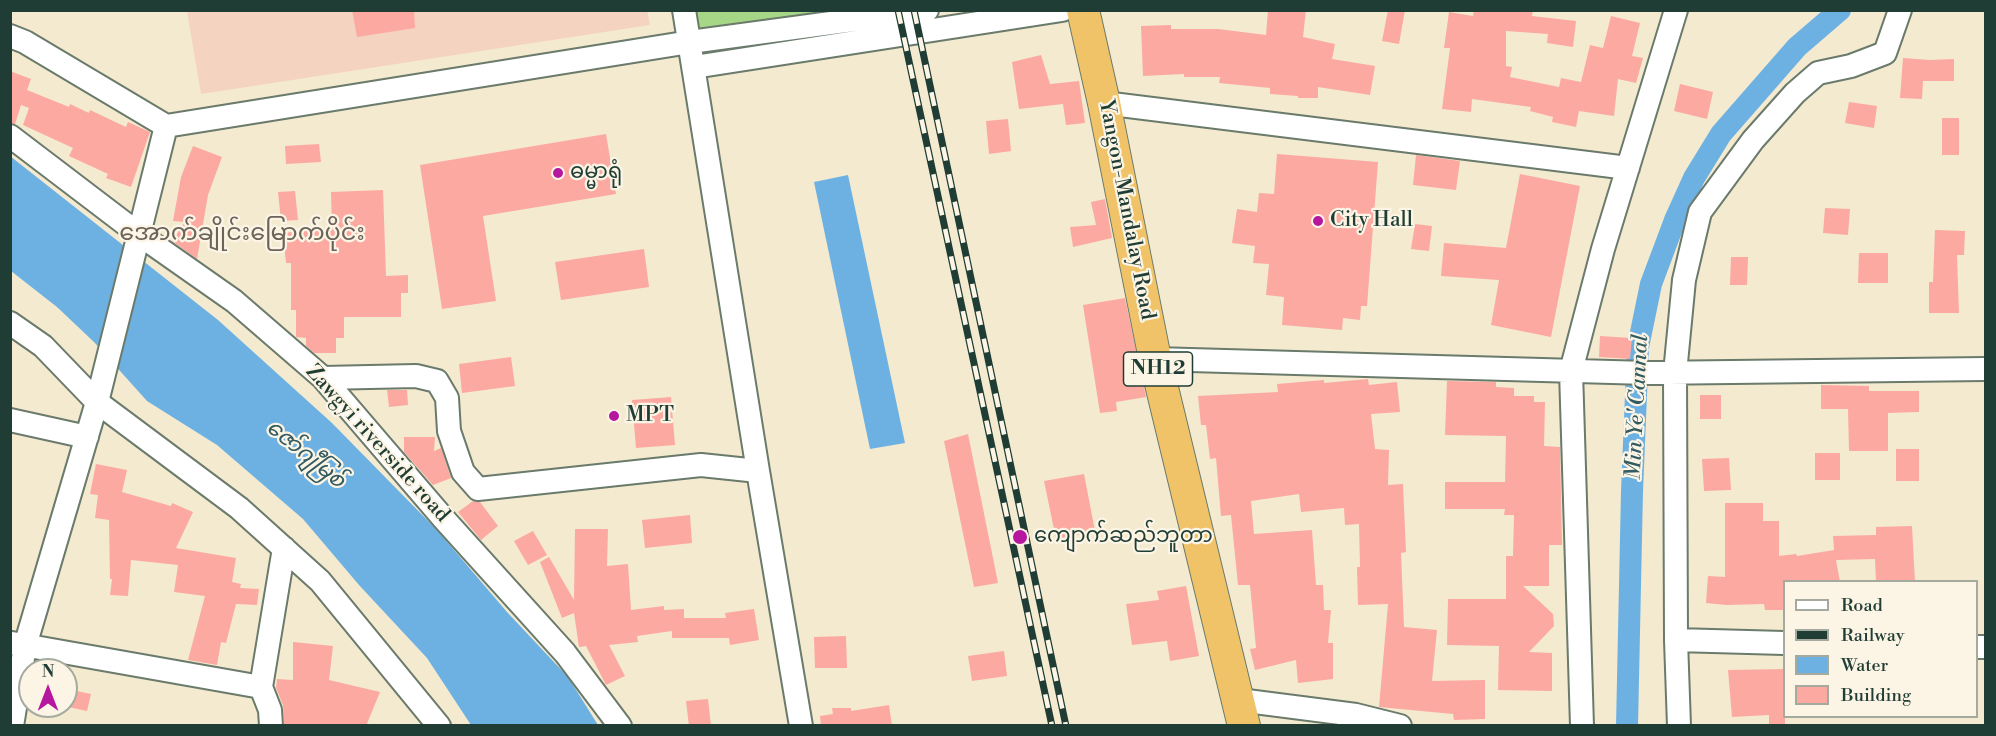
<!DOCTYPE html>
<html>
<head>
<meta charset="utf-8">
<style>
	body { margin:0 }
	#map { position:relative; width:1996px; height:736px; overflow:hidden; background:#f4ead0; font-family:"Libre Bodoni",serif }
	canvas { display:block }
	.frame { position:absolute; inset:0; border:12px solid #1f3d34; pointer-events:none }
	.legend { position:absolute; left:1783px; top:580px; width:195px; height:138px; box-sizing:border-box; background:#fcf5e5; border:2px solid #a4ab9e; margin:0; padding:8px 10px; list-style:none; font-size:18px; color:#1f3d34 }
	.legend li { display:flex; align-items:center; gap:12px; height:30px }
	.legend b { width:30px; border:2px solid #a4ab9e }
	.north { position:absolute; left:18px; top:658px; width:60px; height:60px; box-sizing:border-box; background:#fcf5e5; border:2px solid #a4ab9e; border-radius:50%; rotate:0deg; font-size:16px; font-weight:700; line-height:24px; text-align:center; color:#1f3d34 }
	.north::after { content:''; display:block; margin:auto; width:21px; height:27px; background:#b5179e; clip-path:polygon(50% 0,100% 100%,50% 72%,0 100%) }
</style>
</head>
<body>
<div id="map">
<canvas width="1996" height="736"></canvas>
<div class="frame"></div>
<ul class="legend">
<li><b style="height:8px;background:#fff"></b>Road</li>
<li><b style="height:8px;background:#1f3d34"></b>Railway</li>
<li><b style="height:16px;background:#6db1e3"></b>Water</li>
<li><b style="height:16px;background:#fca9a1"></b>Building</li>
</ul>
<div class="north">N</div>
</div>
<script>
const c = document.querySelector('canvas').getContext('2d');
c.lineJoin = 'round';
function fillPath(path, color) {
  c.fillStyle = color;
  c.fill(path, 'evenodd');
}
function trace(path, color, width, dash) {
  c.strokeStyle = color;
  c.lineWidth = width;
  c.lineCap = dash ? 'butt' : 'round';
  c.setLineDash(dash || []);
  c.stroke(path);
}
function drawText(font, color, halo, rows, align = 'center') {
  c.font = font + ' "Libre Bodoni","Noto Sans Myanmar",serif';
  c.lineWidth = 4.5;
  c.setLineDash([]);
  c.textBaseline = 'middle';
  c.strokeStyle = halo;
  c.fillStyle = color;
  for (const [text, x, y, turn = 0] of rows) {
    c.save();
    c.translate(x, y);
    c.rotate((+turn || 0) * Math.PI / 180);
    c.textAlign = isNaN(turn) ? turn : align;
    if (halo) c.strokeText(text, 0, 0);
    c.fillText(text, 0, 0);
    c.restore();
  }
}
fillPath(new Path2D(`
	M647,10l3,15 -449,69 -14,-83z`), '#f4d3c1');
fillPath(new Path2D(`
	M684,10l151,1 -145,31z`), '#a5d786');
fillPath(new Path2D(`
	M10,156l208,164 114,103 105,107 70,82 61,65 30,48h-127l-44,-67 -68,-73 -56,-66 -86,-74 -70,-44 -53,-59 -37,-35 -46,-36z
	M848,175l57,268 -35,6 -56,-267z`), '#6db1e3');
trace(new Path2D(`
	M1627,726l5,-235 6,-144 13,-63 24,-64 19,-42 27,-44 76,-87 43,-37`), '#6db1e3', 22);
fillPath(new Path2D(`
	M352,10h62l1,18 -58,9z
	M1268,10h38l-3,27 32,7 -3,15 43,7 -5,29 -52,-8v11h-20v-2l-28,-2v-6l-51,-5 1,-6h-36v-3l-41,2 -2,-50 30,-1v4h47l48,6z
	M1388,10h17l-6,34 -17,-3z
	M1474,10h59l-1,6 44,5 -3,26 -26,-4 1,-9 -42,-3v35l6,1 -2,10 49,10 2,-9 20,4 9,-37 13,3 8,-32 29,7 -8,33 11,2 -7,25 -18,-4 -4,37 -35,-5 -3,16 -24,-5 1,-5 -23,-6 1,-4 -59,-8 -1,13 -29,-3 8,-61h-6l5,-36 24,4z
	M1041,55l9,29 29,-3 6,42 -19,2 -3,-21 -44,5 -7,-47z
	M1903,58l27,2 24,-1v22h-31l-1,18 -22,-1z
	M10,71l21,8 -4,11 42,17 1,-3 19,9 1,-3 36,17 2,-5 22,10 -19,55 -25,-9 2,-4 -39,-18 4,-8 -50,-23 6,-17 -8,-3 -6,19 -5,-1z
	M1680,84l33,8 -6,27 -33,-8z
	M1849,102l28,4 -3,22 -29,-5z
	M1942,118h17v37h-17z
	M1008,119l3,32 -22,3 -3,-33z
	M606,134l10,60 -133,22 13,85 -54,8 -22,-144z
	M319,144l2,18 -35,2 -1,-18z
	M193,146l29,11 -14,38 -11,64 -25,-18 13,-19 -12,-1 8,-44z
	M1277,154l101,8 -11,144h-6l-1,14 -17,-2 -1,12 -60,-5 2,-28 -18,-2 3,-31 -16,-1 2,-17 -23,-3 5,-34 20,3 2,-19 15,1z
	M1416,155l44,6 -4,29 -43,-5z
	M1520,174l60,12 -29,151 -60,-12 8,-45 -58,-4 3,-33 62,5z
	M383,190l3,86 22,-1v18h-7v24h-57v21h-8v15h-22l-8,-7v-8l-10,-1v-27h-5v-47h-5l-3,-30 49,-5 -1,-36z
	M295,191l3,29 -17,1 -3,-29z
	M1105,199l7,39 -39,9 -3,-20 26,-2 -5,-23z
	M1825,208l25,1 -2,26 -25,-2z
	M1415,224l17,2 -3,25 -18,-2z
	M1935,230l30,1 -1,24h-7l2,58h-30v-31h4z
	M644,249l5,38 -88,13 -6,-38z
	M1859,253h29v30h-30z
	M1731,257h17l-1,28h-17z
	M1125,298l21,99 -30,5 1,9 -17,2 -17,-108z
	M1600,336l32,2 -2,21 -31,-2z
	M511,357l4,29 -53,7 -3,-29z
	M1368,379l1,6 28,-3 3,30 -29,2 4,35 14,1 -1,35 15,-1 3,68 -5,1 3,74 33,3 -5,51 53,-1v39l-31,1 -1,-6 -74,-7 9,-103 -30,1 -1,-38h3l-1,-43 -14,1 -1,-17 -43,4 -2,-18 -48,7 3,33 58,-4 4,55h7l1,25h7l-3,33h5v36l-35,4 -2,-23 -41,10 -5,-21 6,-1 -6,-63h-12l-7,-70 -10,1 -5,-58 -6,1 -4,-34h-5l-3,-29 80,-4 -1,-8 47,-4v3z
	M1447,381l49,1v5l18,1v8h20v6h11l-1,44 16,1 2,98h-13v41h-26l30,28 1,12 -25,26 23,1v38l-54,-1 1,-44 -52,-1 1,-46h58v-43h7l1,-41h-10l1,-6h-60v-27h60l1,-46 -61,-1z
	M1821,385l48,1v5h50v21l-31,1v38h-39l-1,-42h-27z
	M387,390h20l1,15 -19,2z
	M1700,395h21v24h-21z
	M671,397l4,48 -39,3 -4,-48z
	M968,434l30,149 -24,4 -30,-146z
	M404,437h31l-1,14 7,-3 10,30 -18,7 -29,-33z
	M1896,449h23v32h-23z
	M1815,453h25v27h-25z
	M1729,458l2,32 -27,1 -2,-32z
	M96,464l31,6 -5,22 49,14 1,-3 21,9 -17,36 60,10 -4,24 9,2 -1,4 19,1 -2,16 -21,-1 -10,39 -5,-1 -4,23 -29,-5 17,-64 -31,-4 4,-27 -47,-5 -3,36 -18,-1 2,-16h-2l-1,-59 -14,-2 3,-23 -8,-1z
	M1084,474l11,57 -39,8 -12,-58z
	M473,501l7,1 18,24 -17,14 -23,-28z
	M1725,503h38v18h16v35l17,-2 1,2 37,-6 -1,-14 43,-1v-8l36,-1 3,56h-39l-1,-23 -39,1 4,22h-55v28h-20l-1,-6 -38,1 -20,-2 2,-27 17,1z
	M690,515l2,28 -47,5 -3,-28z
	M575,529h33l-1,37 21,-2 3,46 33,-4v4l20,-1v9h42l-1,-5 29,-4 5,31 -29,5 -1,-7h-57v-7l-35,5 1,6 -29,3 16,31 -19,9 -20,-39 -7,1 -5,-34 -12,5 -22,-56 9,-5 25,43z
	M533,531l14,24 -19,10 -14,-24z
	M1186,586l13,70 -29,5 -3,-20 -35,4 -6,-41 33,-4 -2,-9z
	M846,636l1,32h-32l-1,-31z
	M293,642l40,4 -4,34 51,12 -14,34h-82l-1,-21 -7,-17 1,-9 16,1z
	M1004,651l3,25 -35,5 -4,-25z
	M1785,669v57h-16v-11l-37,2 -4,-47z
	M72,690l19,4 -4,17 -19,-4z
	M708,699l3,27h-22l-3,-25z
	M889,705l3,21h-71l-1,-10 13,-2 -1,-6h19v3z`), '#fca9a1');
const minor = new Path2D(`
	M684,10l74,461 43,255
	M10,36l15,6 141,84 524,-84 237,-32
	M694,67l368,-57
	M1104,103l524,65
	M10,136l130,99 94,66 89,77 120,140 122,135 55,73
	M10,323l33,23 54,56 142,106 81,73 119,145
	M1155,359l492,14 339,-4
	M323,378l93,-2 21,5 10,17 2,33 14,41 15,17 223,-24 57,6
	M10,420l77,17
	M1676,640l108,3
	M12,643l249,44 23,-139
	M1976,647h10
	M261,687l9,23 1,16
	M1239,700l117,15 44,11
	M12,726l13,-80 72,-244 69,-276
	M1582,726l-11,-355 32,-122 73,-239
	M1679,726l-3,-86 -1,-267 9,-93 16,-68 53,-72 42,-47 23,-20 33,-7 34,-13 15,-43`);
const highway = new Path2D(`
	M1083,10l21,93 51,256 89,367`);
trace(minor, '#6a7a6b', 26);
trace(highway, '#6a7a6b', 34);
trace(minor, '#fff', 22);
trace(highway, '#f0c369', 32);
const rail = new Path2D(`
	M898,10l154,716
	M914,10l152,716`);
trace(rail, '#1f3d34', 7);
trace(rail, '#fcf5e5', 4.5, [14]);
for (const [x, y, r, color] of [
	[558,173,6,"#b5179e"],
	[1318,221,6,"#b5179e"],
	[614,416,6,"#b5179e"],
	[1020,537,8,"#b5179e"]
]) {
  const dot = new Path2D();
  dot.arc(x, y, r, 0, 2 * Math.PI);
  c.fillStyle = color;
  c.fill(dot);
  trace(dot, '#fcf5e5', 2);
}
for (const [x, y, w] of [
	[1158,369,69]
]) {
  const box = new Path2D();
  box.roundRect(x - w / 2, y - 17, w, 34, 4.5);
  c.fillStyle = '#fcf5e5';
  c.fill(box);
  trace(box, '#1f3d34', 1.5);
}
drawText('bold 20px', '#1f3d34', null, [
	["NH12",1158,369]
]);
drawText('21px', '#1f3d34', '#fcf5e5', [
	["ဓမ္မာရုံ",570,173],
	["City Hall",1330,221],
	["MPT",626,416],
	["ကျောက်ဆည်ဘူတာ",1034,537]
], 'left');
drawText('21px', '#1f3d34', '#fcf5e5', [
	["Yangon-Mandalay Road",1126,210,79],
	["Zawgyi riverside road",377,444,48]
]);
drawText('italic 22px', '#325a60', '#fcf5e5', [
	["Min Ye' Cannal",1638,407,-87],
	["ဇော်ဂျီမြစ်",305,455,39]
]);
drawText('24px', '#6c635a', '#fcf5e5', [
	["အောက်ချိုင်းမြောက်ပိုင်း",242,234]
]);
</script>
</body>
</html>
